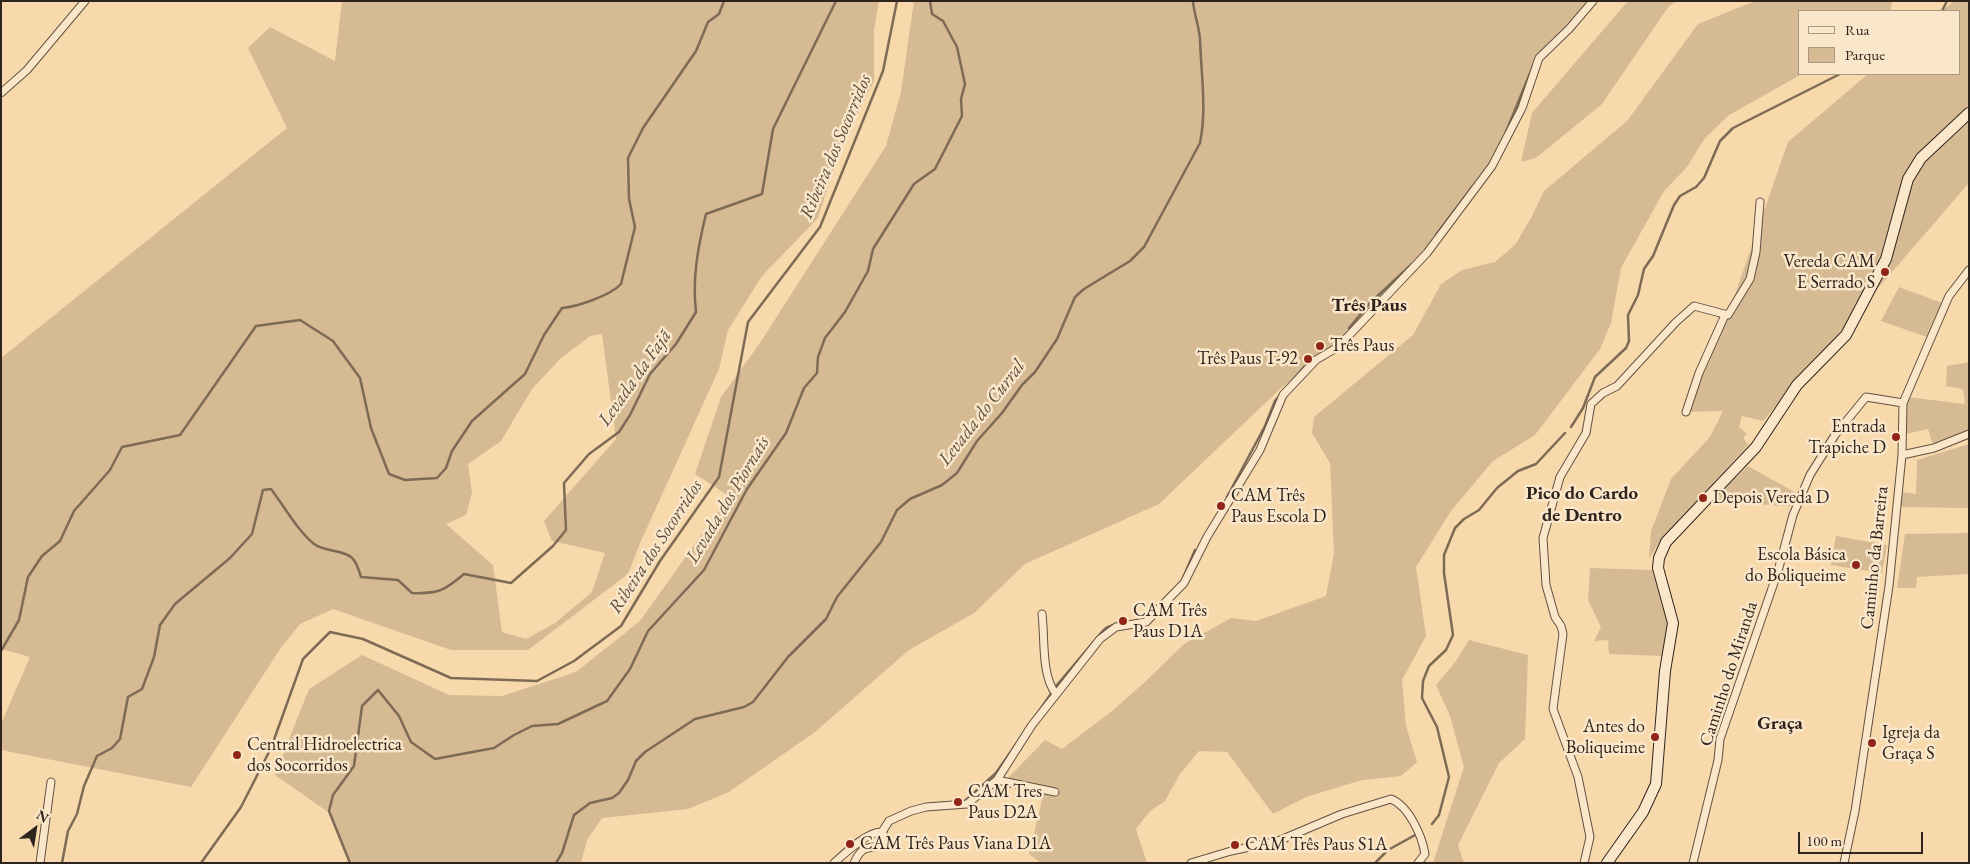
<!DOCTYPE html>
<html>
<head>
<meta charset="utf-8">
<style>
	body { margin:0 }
	#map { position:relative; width:1970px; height:864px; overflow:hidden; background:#f7d9ac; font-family:"EB Garamond",serif }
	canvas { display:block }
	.frame { position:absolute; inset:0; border:2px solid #2f241d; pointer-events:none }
	.legend { position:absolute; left:1798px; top:10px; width:162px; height:65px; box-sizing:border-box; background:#fae6c9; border:1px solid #a99884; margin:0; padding:6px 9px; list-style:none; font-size:15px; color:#2f241d }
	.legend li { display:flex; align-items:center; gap:10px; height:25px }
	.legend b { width:25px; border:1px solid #a99884 }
	.north { position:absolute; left:10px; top:804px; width:50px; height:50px; -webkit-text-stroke:4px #fae6c9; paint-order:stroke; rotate:31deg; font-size:14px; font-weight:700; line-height:20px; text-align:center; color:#2f241d }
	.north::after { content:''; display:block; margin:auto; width:18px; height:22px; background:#2f241d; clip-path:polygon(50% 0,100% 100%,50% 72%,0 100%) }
	.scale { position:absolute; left:1798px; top:832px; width:125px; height:22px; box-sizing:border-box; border:2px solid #2f241d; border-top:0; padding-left:6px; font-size:15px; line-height:18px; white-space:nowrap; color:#2f241d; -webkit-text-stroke:4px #fae6c9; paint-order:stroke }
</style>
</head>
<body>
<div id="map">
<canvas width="1970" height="864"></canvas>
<div class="frame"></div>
<ul class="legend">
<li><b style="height:6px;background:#fae6c9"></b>Rua</li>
<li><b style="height:14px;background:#d5ba94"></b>Parque</li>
</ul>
<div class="north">N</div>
<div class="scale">100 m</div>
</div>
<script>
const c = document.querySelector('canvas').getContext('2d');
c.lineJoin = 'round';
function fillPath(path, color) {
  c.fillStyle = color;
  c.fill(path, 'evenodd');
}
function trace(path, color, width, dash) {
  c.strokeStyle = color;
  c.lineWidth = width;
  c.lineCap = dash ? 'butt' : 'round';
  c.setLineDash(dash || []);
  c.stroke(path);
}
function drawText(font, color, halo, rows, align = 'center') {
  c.font = font + ' "EB Garamond",serif';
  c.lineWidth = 5;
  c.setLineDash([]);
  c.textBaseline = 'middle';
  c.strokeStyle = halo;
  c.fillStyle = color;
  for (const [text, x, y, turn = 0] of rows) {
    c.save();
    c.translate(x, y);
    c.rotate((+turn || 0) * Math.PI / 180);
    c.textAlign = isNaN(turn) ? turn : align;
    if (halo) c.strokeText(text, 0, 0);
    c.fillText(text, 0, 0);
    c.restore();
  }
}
fillPath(new Path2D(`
	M342,1h537l-5,29v51l-35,70 -21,67 -56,58 -34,54 -9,39 -78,172 -13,33 -100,76h-77l-118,-41 -33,15 -20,25 -89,138 -190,-37v-26l29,-67 -29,-8v-291l286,-230 -39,-80 22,-21 65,34zM602,334l14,105 -72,82 8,20 53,12 -13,39 -37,31 -29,16 -24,-7 -9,-67 -47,-41 20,-9 6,-22 -4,-29 33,-23 31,-52 28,-30 30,-23z
	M914,1h679l-54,57 -17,50 -30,58 -65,87 -89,94 -22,13 -36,29 -121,115 -134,60 -51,49 -65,37 -94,82 -86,60 -41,17 -86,9 -15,22 -6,23h-231l-22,-51 -53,-37 34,-86 53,-34 87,40 53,1 74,-24 64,-51 89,-125 -34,-22 26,-77 39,-54 126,-197 15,-54z
	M1628,1h49l-8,5 -67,98 -66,54 -15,4 11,-49z
	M1755,1h137l-1,10h-92v63h3l-73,41 -24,23 -18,29 -23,24 -43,77 -10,55 -11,26 -65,86 -42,26 -42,50 -35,56 10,69 -24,44 4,46 11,36 -16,14 -39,4 -56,17 -33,17 -46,-62 -28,-1 -19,23 -15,27 -15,10 -14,18 11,34h-106l-12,-9 14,-58 -39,-14 41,-42 17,9 50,-38 34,-30 38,-37 47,-26 25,3 70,-25 8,-43 -4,-90 -18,-30 2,-16 99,-82 28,-51 21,-14 33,-8 20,-17 16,-27 13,-27 83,-70 71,-97z
	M1954,1h15v182l-206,238 -21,-5 -3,11 8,7 -4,3 5,8 -90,99 -9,15 2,-28 20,-52 39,-42 13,-26 -37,1 13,-39 29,-58 60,-173 80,-68h91v-63h-17z
	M1899,287l43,16 -15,34 -46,-16z
	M1969,362v72l-35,14 -6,-19 -26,6 5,-38 58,7 -2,-15 -17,-3 1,-20z
	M1969,444v64l-72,-1 1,-15 18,2 1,-34z
	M1748,466l48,27 -6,13 -79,-4z
	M1969,533v41l-52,3 -1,11h-19l8,-54z
	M1836,536l51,9 -5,28 -51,-8z
	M1590,568l62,2 15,52 -4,34 -54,-2 -1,-14 -14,1 7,-14 -13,-27z
	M1469,640l59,15 -3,84 -26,24 -41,82 6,18h-31l31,-96 -14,-51 -14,-31 20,-24z`), '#d5ba94');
trace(new Path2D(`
	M1942,11l5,-10
	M1506,132l27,-66
	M1436,235l37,-49
	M1349,328l21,-25 42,-39
	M1571,427l12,-19 12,-31 31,-29 3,-7 -1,-26 10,-20 6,-26 9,-13 21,-51 6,-9 16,-9 8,-9 16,-37 13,-13 107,-54
	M1227,497l38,-71 10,-25 29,-34
	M1183,578l12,-28
	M1,651l18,-31 9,-43 14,-21 18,-15 14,-30 36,-41 12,-23 58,-12 76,-109 44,-6 33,21 27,37 11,50 18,46 16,6 32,-2 9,-10 6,-17 20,-30 53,-47 19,-39 18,-27c15,-1 49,-13 59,-24l14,-57 -6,-28 -1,-41 15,-30 53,-77 12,-29 11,-8 5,-13
	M966,800l30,-27 61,-88 44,-52 5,-5 12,-5
	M1432,824l7,-9 10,-38 -12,-50 -15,-29 1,-17 6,-15 17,-16 7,-15 -9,-62v-18l11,-27 9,-9 15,-9 18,-22 21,-17 18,-7 29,-31
	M62,863l6,-32 9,-17 7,-28 13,-30 15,-8 8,-9 8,-42 14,-8 12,-32 6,-32 15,-21 55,-46 22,-24 11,-44 8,-1c13,17 26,41 43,55 11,8 32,6 39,15 4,4 6,12 8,18l37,3 14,13c26,1 32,-2 52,-19l47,9 42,-37 13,-16 -2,-47 25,-29 30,-22 11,-17 20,-41 26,-30 20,-32c-4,-34 2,-65 10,-98l56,-20 11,-65 63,-128
	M201,863l40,-56 30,-59 32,-89 27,-27 33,7 88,39 86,3 37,-20 47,-35 39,-65 59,-84 29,-155 72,-95 63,-156 14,-70
	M350,863l-21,-52 4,-16 21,-29 8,-60 16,-16 21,26 12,26 24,17 59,-11 20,-13 18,-9 26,-2 49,-23 23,-32 18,-38 56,-61 43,-81 39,-56 18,-45 13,-15 1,-16 7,-19 20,-26 23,-41 5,-22 41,-65 21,-15 27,-53 -1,-17 4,-15 -8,-37 -14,-26 -11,-7 -2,-13
	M556,863l6,-10 12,-38 16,-12 22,-5 7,-5 9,-13 8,-19 9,-9 50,-33 49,-12 9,-5 35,-45 38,-38 11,-22 44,-55 16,-32 13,-11 32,-14 15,-12 20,-32 25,-28 20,-28 13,-13 22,-33 18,-42 9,-8 46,-28 14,-14 56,-104c7,-34 1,-70 0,-104 -1,-13 -6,-25 -7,-38
	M1375,863l13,-13 29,-16`), '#7e6b55', 2.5);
const street = new Path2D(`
	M1,93l26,-23 58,-69
	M1686,412l13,-39 26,-58
	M1902,455l32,-7 35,-14
	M1042,614c3,23 -1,62 14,80
	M997,780l58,12
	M882,832l7,-11 22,-10 15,-4 41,-3 30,-24 35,-55 68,-86 16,-12 30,-5 38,-39 23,-46 53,-87 23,-55 33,-35 22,-13 89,-94 65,-87 30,-58 17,-50 30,-29 24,-28
	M40,863l11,-81
	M834,863c10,-9 35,-33 48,-31
	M854,863c10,-22 17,-12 30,-19l2,-5 -4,-7
	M1191,863l40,-12 47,-10 64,-27 49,-15c18,7 31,37 34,55l-7,9
	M1584,863l6,-26 -12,-60 -25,-68 10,-75 -2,-8 -6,-9 -9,-32 -3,-47 17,-61 26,-44 5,-29 12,-11 14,-7 59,-64 18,-16 34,9 22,-36 6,-27 4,-50
	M1693,863l25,-103 2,-21 58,-168 15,-56 17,-40 25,-40 31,-38 37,6
	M1844,863l11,-52 34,-225 13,-131 1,-52 46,-107 20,-26`);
const secondary = new Path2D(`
	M1607,863l36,-51 13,-28 9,-113 8,-48 -15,-55 1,-10 7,-16 90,-95 41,-62 49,-50 40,-76 22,-80 13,-21 48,-45`);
trace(street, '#615141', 9);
trace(secondary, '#2f241d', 12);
trace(street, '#fae6c9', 7);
trace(secondary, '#fae6c9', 10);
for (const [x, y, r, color] of [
	[1885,272,5,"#8f2418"],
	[1320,346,5,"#8f2418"],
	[1308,359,5,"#8f2418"],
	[1896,437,5,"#8f2418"],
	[1703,498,5,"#8f2418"],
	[1221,506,5,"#8f2418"],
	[1856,565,5,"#8f2418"],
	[1123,621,5,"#8f2418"],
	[1655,737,5,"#8f2418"],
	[1872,743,5,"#8f2418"],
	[237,755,5,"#8f2418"],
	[958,802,5,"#8f2418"],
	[850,844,5,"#8f2418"],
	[1235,845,5,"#8f2418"]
]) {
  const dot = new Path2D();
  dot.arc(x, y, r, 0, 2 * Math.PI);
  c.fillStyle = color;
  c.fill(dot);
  trace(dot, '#fae6c9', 2);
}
drawText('18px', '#2f241d', '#fae6c9', [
	["Vereda CAM",1875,262,"right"],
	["E Serrado S",1875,283,"right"],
	["Três Paus",1330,346],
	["Três Paus T-92",1298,359,"right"],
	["Entrada",1886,427,"right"],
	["Trapiche D",1886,448,"right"],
	["CAM Três",1231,496],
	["Paus Escola D",1231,517],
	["Depois Vereda D",1713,498],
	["Escola Básica",1846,555,"right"],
	["do Boliqueime",1846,576,"right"],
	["CAM Três",1133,611],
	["Paus D1A",1133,632],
	["Antes do",1645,727,"right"],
	["Boliqueime",1645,748,"right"],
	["Igreja da",1882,733],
	["Graça S",1882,754],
	["Central Hidroelectrica",247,745],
	["dos Socorridos",247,766],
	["CAM Tres",968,792],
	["Paus D2A",968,813],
	["CAM Três Paus Viana D1A",860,844],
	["CAM Três Paus S1A",1245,845]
], 'left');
drawText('18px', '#2f241d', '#fae6c9', [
	["Caminho da Barreira",1875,558,-84],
	["Caminho do Miranda",1729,674,-72]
]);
drawText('italic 19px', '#5d4e3e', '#fae6c9', [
	["Ribeira dos Socorridos",836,147,-67],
	["Levada da Fajã",635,378,-55],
	["Levada do Curral",982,413,-52],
	["Levada dos Piornais",728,500,-59],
	["Ribeira dos Socorridos",656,547,-57]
]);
drawText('bold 19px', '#2f241d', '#fae6c9', [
	["Três Paus",1369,306],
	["Pico do Cardo",1582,494],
	["de Dentro",1582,516],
	["Graça",1780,724]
]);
</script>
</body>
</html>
